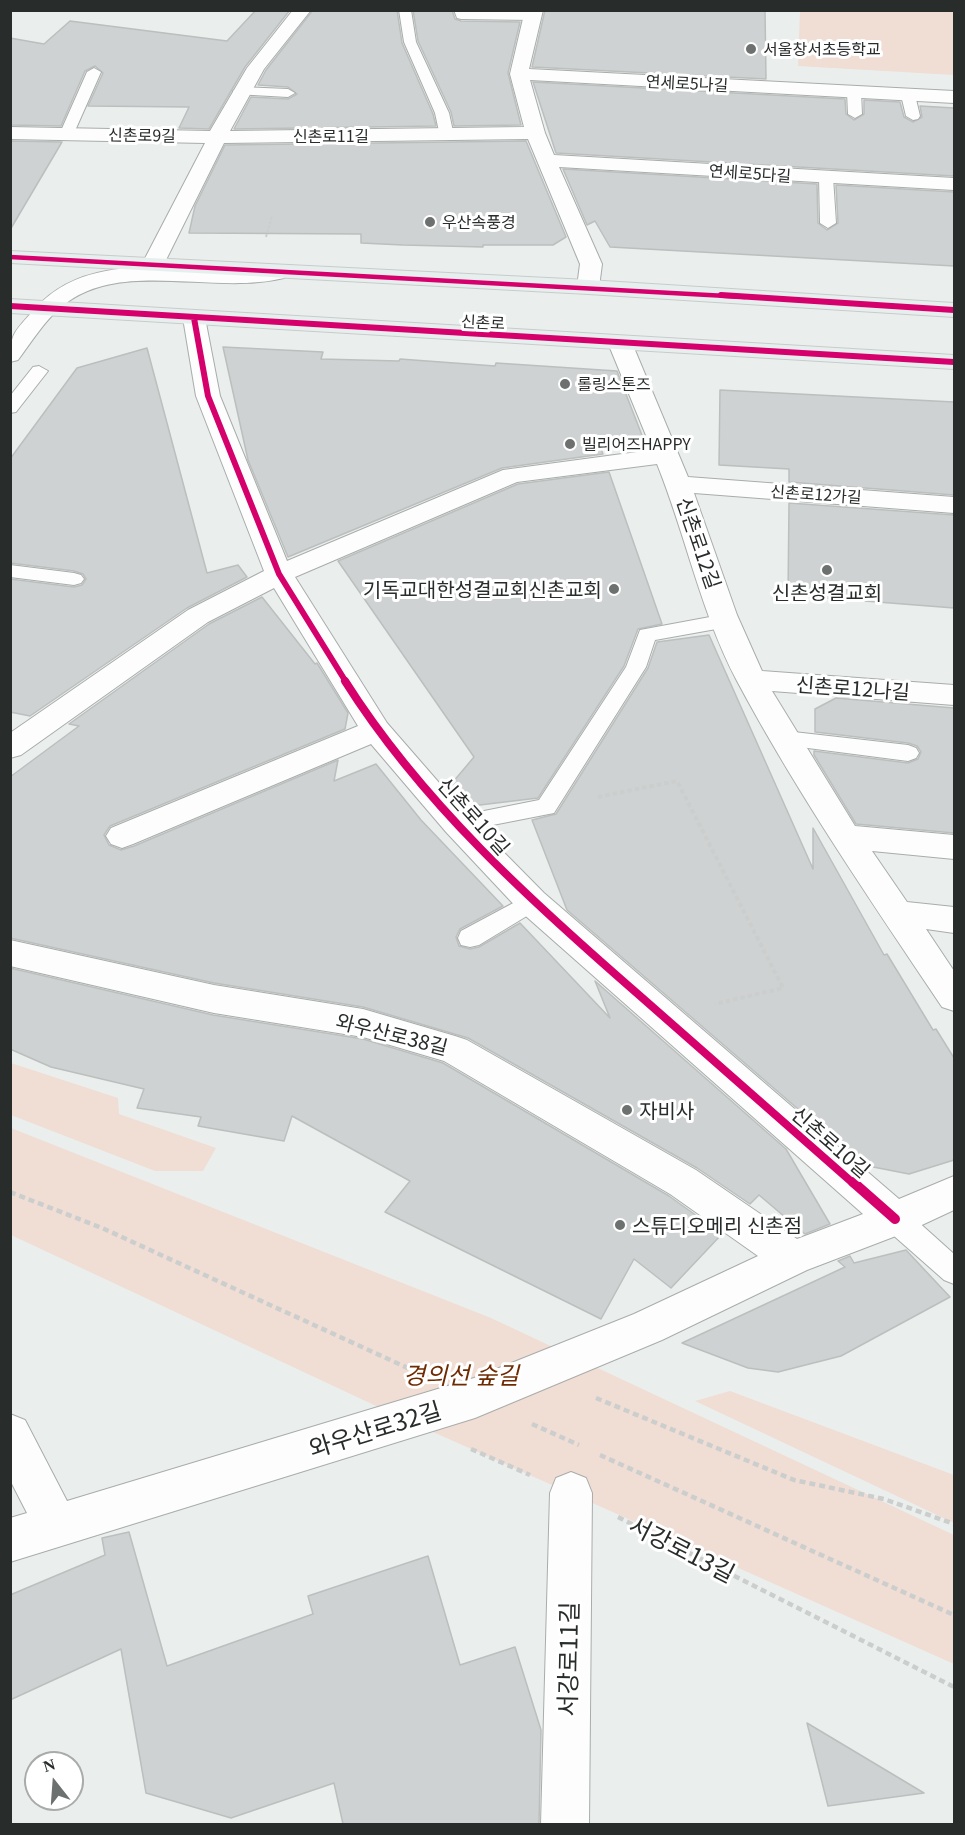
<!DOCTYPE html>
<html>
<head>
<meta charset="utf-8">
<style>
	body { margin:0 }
	#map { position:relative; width:965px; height:1835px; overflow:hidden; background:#eaefee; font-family:Georgia,serif }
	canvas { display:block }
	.frame { position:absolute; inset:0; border:12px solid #282c2b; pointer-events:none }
	.north { position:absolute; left:24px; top:1751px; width:60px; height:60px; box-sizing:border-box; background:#fff; border:2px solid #a9abaa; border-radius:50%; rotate:343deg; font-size:16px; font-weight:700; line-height:24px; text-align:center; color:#282c2b }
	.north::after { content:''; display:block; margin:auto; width:21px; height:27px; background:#6c706f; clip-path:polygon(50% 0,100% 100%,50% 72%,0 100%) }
</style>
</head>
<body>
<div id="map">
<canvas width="965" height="1835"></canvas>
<div class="frame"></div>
<div class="north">N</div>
</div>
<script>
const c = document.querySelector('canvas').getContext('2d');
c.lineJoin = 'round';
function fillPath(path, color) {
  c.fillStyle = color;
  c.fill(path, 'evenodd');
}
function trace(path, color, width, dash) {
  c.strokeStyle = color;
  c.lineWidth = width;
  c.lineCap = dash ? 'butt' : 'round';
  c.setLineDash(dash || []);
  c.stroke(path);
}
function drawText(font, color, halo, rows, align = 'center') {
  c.font = font + ' Georgia,"Noto Sans KR",serif';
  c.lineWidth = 6;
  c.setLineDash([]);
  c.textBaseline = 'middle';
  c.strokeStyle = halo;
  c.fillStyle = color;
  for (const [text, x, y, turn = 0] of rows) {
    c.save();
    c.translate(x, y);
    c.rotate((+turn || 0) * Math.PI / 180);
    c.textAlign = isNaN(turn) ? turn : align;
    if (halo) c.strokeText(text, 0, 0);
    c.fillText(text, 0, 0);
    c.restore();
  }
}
fillPath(new Path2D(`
	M800,11h154v64l-156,-9z
	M11,1063l107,35 1,16 97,34 -13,23h-48l-144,-56z
	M11,1128l480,190 463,217v129l-548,-244 -395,-185z
	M730,1391l224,84v48l-259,-122z`), '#f0ddd4');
const building = new Path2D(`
	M256,10h34l-45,57 -36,62 -30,-1 10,-21 -101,-1 15,-33 -8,-7 -10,5 -24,55 -51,-1v-87l34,6 26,-23 157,20z
	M313,10h84l5,33 31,71 3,12 -202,3 17,-32 37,2 9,-5 -9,-7 -30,-2 8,-15z
	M413,10h39l3,9 6,2 59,1 -12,51 13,52 -67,1 -3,-14 -33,-71z
	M545,10h220l1,69 -234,-12z
	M533,82l312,17 1,15 8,6 10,-6v-14l36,2 4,15 9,5 9,-5 -2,-11 34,2v68l-398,-23z
	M10,141l52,1 -52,88z
	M526,141l40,96 -13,8h-70v2l-80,-2 -42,-2v-9l-172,-1 6,-27 30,-61z
	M563,169l254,15 1,39 9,7 11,-7 -2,-38 118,7v74l-344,-19 -15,-26 -8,4z
	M223,347l100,5 -2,7 78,2 1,-2 95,7 1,-3 121,8 28,72 -44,6 2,5 -101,14 -214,89 -40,-97z
	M147,348l60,225 31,-8 9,12 -60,31 -157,108 -20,-4v-133l64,8 8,-2 4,-6 -3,-5 -9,-3 -64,-8v-104l67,-91z
	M720,390l234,12v93l-165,-13v-13l-70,-4z
	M609,472l53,152 -24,5 -14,37 -86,132 -75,9 -16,-18 27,-32 -136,-196 180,-77z
	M789,503l165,12v93l-166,-13z
	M262,597l53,67 2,-1 31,50 -3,16 -235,97 -6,9 5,10 12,5 13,-4 204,-86 -4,21 42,-17 45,56 82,86 -43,23 -4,8 3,9 11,3 9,-2 41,-24 90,95 -15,-37 191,168 44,75 -25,10 -46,-39 -9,9 -53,-36 -229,-130 -105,-31 -149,-24 -204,-45v-161l69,-51 -10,-2 140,-100z
	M709,635l104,234v-41l71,127 3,-1 46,76 3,-1 18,29v102l-45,14 -46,-9 -296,-255 -35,-90 24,-6 92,-146 9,-26z
	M836,698l118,10v125l-98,-9 -42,-69v-4l94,12 10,-4 3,-7 -4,-6 -9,-3 -93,-11v-23z
	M10,968l203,47 150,24 80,24 226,133 53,38 -51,54 -37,-29 -33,60 -216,-107 25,-31 -118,-65 -8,25 -86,-15 3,-9 -64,-9 7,-19 -93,-22 -41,-18z
	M906,1250l44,47 -109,59 -63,16 -30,-4 -66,-25 163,-76 -7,-6 12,-5 4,7z
	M129,1532l38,134 146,-52 -5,-18 120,-40 32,109 55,-18 26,83 -2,94h-196l-9,-41 -103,35 -85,-25 -25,-144 -111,51v-105l95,-40 -3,-17z
	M807,1723l117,70 -96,13z`);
fillPath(building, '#cfd2d2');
trace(building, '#bbbfbe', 1.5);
const lane = new Path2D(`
	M399,10h12l5,32 33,71 5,23 -2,3 -5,1 -7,-4 -5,-23 -31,-71z
	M454,10l78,2 6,4 -6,4 -71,-1 -4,-1z
	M94,68l7,4 -27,61 -2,3h-10l-2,-3 27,-61z
	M240,87l48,2 7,4 -7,4 -53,-3 -2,-3z
	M854,88l7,4 1,22 -7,4 -7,-4 -1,-22z
	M908,91l7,4 5,21 -2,3 -5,1 -7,-4 -5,-21z
	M826,173l7,4 3,46 -8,5 -8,-5 -1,-46z
	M39,366l9,5 -32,41 -6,1v-17l23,-29z
	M10,565l64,8 7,2 3,4 -3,4 -7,2 -64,-8z
	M726,614l7,2 3,5 -3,5 -78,14 -9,27 -92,146 -97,19 -8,-2 -3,-6 3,-6 90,-18 87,-133 14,-37z
	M785,731l123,14 8,3 3,5 -3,5 -8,3 -131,-17 -3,-5 3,-5z
	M532,893l8,3 4,6 -4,6 -61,37 -9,2 -9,-2 -3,-7 3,-7z
	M895,1207l10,3 49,44v30l-10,-4 -59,-52 -4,-9 4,-9z`);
const street = new Path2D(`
	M293,10h18l-47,59 -34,62 294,-4 -14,-53 15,-64h18l-14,59 425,22v12l-424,-23 15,53 9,22 400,23v12l-395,-23 43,97 -3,23 -3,5h-16l-3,-5 3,-23 -52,-125 -304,4 -61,123 -3,5h-16l-3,-5 64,-123 -195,-4v-12l200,4 37,-63z
	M194,311l8,2 3,5 15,78 67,165 216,-91 149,-20 -44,-107 4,-5h16l4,5 56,134 266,20v16l-260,-20 43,122 25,56 192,14v20l-182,-14 83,135 99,9v24l-82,-8 35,51 47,5v26l-28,-4 28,42v40l-12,-4c-71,-106 -144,-212 -205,-326 -36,-68 -51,-145 -80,-217l-140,18 -222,95 92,146 81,93 76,77 355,306 55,-23v34l-45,21 -102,39 -145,70 -187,78 -465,144v-44l17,-5 -17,-33v-66l15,6 42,81 407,-123 160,-64 124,-58 -88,-62 -226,-133 -81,-24 -149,-24 -204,-47v-26l204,45 149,24 92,27 12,4 229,130 101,69 66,-25 -343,-303 -74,-79 -75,-88 -238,100 -11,4 -11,-4 -5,-8 5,-8 247,-102 -84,-138 -66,34 -187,133 -11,3v-25l178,-123 76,-39 -68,-175 -13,-78 3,-5z
	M571,1472l15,6 6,15 -3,331h-48l9,-331 6,-15z`);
const secondary = new Path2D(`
	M276,266l8,2 3,5 -3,5c-69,17 -157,-17 -215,23 -21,14 -36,39 -51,59l-8,2c0,-29 5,-31 24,-52 60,-69 163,-30 242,-44z`);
const primary = new Path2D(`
	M10,251l578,29 366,23v14l-366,-23 -578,-31z
	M10,299l944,56v14l-944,-56z`);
trace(lane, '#a8acab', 2);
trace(street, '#a8acab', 2);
trace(secondary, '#a8acab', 2);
trace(primary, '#c9cbca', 2);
trace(new Path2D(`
	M266,237l6,-21`), '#cccece', 2, [3, 1.5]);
trace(new Path2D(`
	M598,797l79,-16 106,207 -68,16`), '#cccece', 4, [4.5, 3]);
trace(new Path2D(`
	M10,1192l92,36 308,141
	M596,1398l198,82 90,19 70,25
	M532,1424l47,21
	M471,1449l59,26
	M600,1455l354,160
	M618,1517l336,170`), '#cccece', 4.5, [6, 4]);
fillPath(lane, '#fcfdfc');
fillPath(street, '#fcfdfc');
fillPath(secondary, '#fcfdfc');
fillPath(primary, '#e6efee');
trace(new Path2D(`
	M10,257l735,40`), '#d6006c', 4.5);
trace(new Path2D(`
	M721,295l233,15
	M10,306l944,56
	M194,318l14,78 71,178 67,108`), '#d6006c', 6);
trace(new Path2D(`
	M345,681c77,122 186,220 294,314 72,63 143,126 215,189`), '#d6006c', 8);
trace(new Path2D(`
	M853,1182l42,37`), '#d6006c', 10);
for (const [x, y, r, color] of [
	[751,49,6,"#6c706f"],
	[430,222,6,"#6c706f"],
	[565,384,6,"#6c706f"],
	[570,444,6,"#6c706f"],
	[827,570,6,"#6c706f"],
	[614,589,6,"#6c706f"],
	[627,1110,6,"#6c706f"],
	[620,1225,6,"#6c706f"]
]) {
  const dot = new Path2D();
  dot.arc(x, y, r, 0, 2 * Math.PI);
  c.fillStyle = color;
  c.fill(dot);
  trace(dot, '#fff', 2);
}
drawText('16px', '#282c2b', '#fff', [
	["서울창서초등학교",763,49],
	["우산속풍경",442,222],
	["롤링스톤즈",577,384],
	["빌리어즈HAPPY",582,444]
], 'left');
drawText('16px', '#282c2b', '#fff', [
	["연세로5나길",687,83,3],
	["신촌로9길",142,135,1],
	["신촌로11길",331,136],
	["연세로5다길",750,173,4],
	["신촌로",483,322,3],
	["신촌로12가길",816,494,4]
]);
drawText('20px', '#282c2b', '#fff', [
	["신촌로12길",699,543,71],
	["신촌로12나길",853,688,4],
	["신촌로10길",474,816,48],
	["와우산로38길",392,1034,14],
	["신촌로10길",831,1142,41]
]);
drawText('20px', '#282c2b', '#fff', [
	["기독교대한성결교회신촌교회",602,589,"right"],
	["신촌성결교회",827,592,"center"],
	["자비사",639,1110],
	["스튜디오메리 신촌점",632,1225]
], 'left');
drawText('italic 24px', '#6e2a00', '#fff', [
	["경의선 숲길",461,1375]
]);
drawText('24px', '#282c2b', '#fff', [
	["와우산로32길",375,1429,-17],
	["서강로13길",682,1549,27],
	["서강로11길",568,1659,-89]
]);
</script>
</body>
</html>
